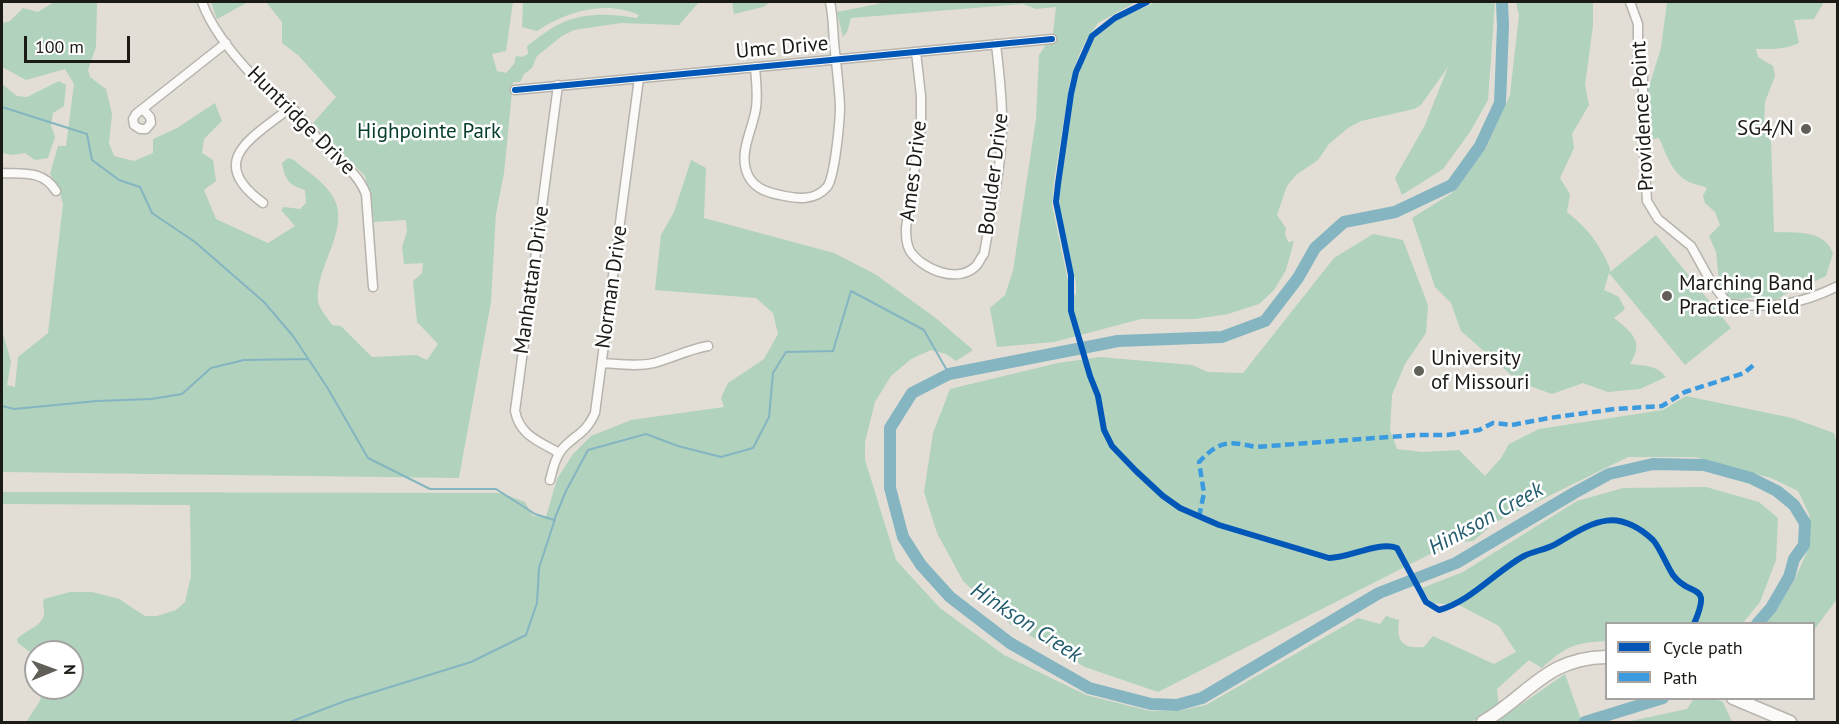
<!DOCTYPE html>
<html>
<head>
<meta charset="utf-8">
<style>
	body { margin:0 }
	#map { position:relative; width:1839px; height:724px; overflow:hidden; background:#e2ded5; font-family:"PT Sans",sans-serif }
	canvas { display:block }
	.frame { position:absolute; inset:0; border:3px solid #1c1a14; pointer-events:none }
	.legend { position:absolute; left:1605px; top:622px; width:210px; height:78px; box-sizing:border-box; background:#fff; border:2px solid #a4a3a1; margin:0; padding:8px 10px; list-style:none; font-size:18px; color:#1c1a14 }
	.legend li { display:flex; align-items:center; gap:12px; height:30px }
	.legend b { width:30px; border:2px solid #a4a3a1 }
	.north { position:absolute; left:24px; top:640px; width:60px; height:60px; box-sizing:border-box; background:#fff; border:2px solid #a4a3a1; border-radius:50%; rotate:89deg; font-size:16px; font-weight:700; line-height:24px; text-align:center; color:#1c1a14 }
	.north::after { content:''; display:block; margin:auto; width:21px; height:27px; background:#615f58; clip-path:polygon(50% 0,100% 100%,50% 72%,0 100%) }
	.scale { position:absolute; left:24px; top:36px; width:106px; height:27px; box-sizing:border-box; border:3px solid #1c1a14; border-top:0; padding-left:8px; font-size:18px; line-height:21px; white-space:nowrap; color:#1c1a14; -webkit-text-stroke:4px #fff; paint-order:stroke }
</style>
</head>
<body>
<div id="map">
<canvas width="1839" height="724"></canvas>
<div class="frame"></div>
<ul class="legend">
<li><b style="height:8px;background:#0057b8"></b>Cycle path</li>
<li><b style="height:8px;background:#3c9bde"></b>Path</li>
</ul>
<div class="north">N</div>
<div class="scale">100 m</div>
</div>
<script>
const c = document.querySelector('canvas').getContext('2d');
c.lineJoin = 'round';
function fillPath(path, color) {
  c.fillStyle = color;
  c.fill(path, 'evenodd');
}
function trace(path, color, width, dash) {
  c.strokeStyle = color;
  c.lineWidth = width;
  c.lineCap = dash ? 'butt' : 'round';
  c.setLineDash(dash || []);
  c.stroke(path);
}
function drawText(font, color, halo, rows, align = 'center') {
  c.font = font + ' "PT Sans",sans-serif';
  c.lineWidth = 5;
  c.setLineDash([]);
  c.textBaseline = 'middle';
  c.strokeStyle = halo;
  c.fillStyle = color;
  for (const [text, x, y, turn = 0] of rows) {
    c.save();
    c.translate(x, y);
    c.rotate((+turn || 0) * Math.PI / 180);
    c.textAlign = isNaN(turn) ? turn : align;
    if (halo) c.strokeText(text, 0, 0);
    c.fillText(text, 0, 0);
    c.restore();
  }
}
fillPath(new Path2D(`
	M54,2h43l-1,45 -8,23 2,7 16,12 6,25 -3,29 5,13 20,5 19,-8v-14l24,-11 38,-25 7,18 -18,18 -2,14 11,7 3,21 -12,9 12,29 52,24 27,-17 -14,-16 3,-3 16,2 6,-6 -1,-13c-17,-5 -20,-11 -23,-27l6,-5 6,2c11,10 26,19 35,31 27,33 -14,73 -11,110 1,8 10,17 14,24l9,1 31,31 44,-2 11,5 11,-16 -21,-22 -4,-41 9,-8 1,-10 -19,1 -2,-17 5,-16 -1,-11 -32,2 -9,-46 -52,-53 23,-26 -38,-42 -16,-12v-21l-16,-20h247l-7,49 -14,3 5,17 9,2 8,-9 2,-8 6,1 6,-3 -1,-8c11,-8 23,-18 35,-23 23,-11 52,-9 75,-5l2,-3c-34,-15 -72,-4 -102,16l-15,-4 1,-25h176l-20,23 -58,-2 -47,7 -12,6 -25,20 -5,12 -8,6 -4,8h-7l-9,91 -8,41 -5,88 -32,176 -457,-6v-142l9,32 -4,23 8,2 3,-30 30,-24 15,-129 -4,-15 -9,-15 8,-28h8l8,-62 -9,-15 -39,11 -24,-13v-44l8,-2 13,-13 15,4z
	M211,2h37l-31,17z
	M732,2h38l-7,5 -29,7z
	M888,2h248l-38,21 -12,17 -7,15 -9,27 -16,99 -2,24 17,81 7,10v-12c-5,-23 -15,-53 -16,-76 -2,-33 14,-144 34,-169 14,-19 42,-27 62,-37h339l-7,98 -18,32 -27,37 -41,26 -7,-17 30,-53 23,-58 -27,38 -7,4 -53,12 -13,7 -19,16 -11,16 -22,15 -9,11 -10,29 9,13 -1,6 3,8 6,-1 -8,29 -12,20 -15,14 -31,10 -33,5h-54l-87,23 -57,5 -7,-39 15,-13 8,-24 23,-152 3,-64 14,-21 3,-27 -20,2 -13,-5 -172,14 -4,14 -4,5 -6,-25z
	M1516,2h77v24l-8,59 4,20 -17,29 2,14 -14,30 10,16 -3,18c22,18 31,30 43,56v4l46,-37 75,93 -46,37 -76,-92 -5,17 15,7 6,12 -11,9c17,14 31,23 16,46 15,2 27,1 36,13l-26,12 -32,3 -25,-9 -31,11 -33,-12 -58,-51 -10,-28 -16,-16 -23,-69 40,-25 34,-45 24,-53 9,-80z
	M1667,2h157l-10,17 -20,1 5,23c-15,7 -27,6 -43,6l2,8 15,9 2,10 -10,26 -1,21 7,18 3,91c23,1 49,-3 59,21l-7,23 -21,10 -7,5 -11,2 -11,7 -22,-3 -19,3 -7,-1 -6,-5 -3,-12 -3,-30 -7,-16 11,-11 -5,-13 -10,-9 -2,-7 4,-8c-6,-3 -12,-3 -18,-6 -17,-8 -23,-29 -30,-44l-11,2 -2,-16 5,-12 -3,-22 13,-42z
	M59,81l7,4 -2,21 -11,7 -2,12 4,12 -7,21 -13,2 -10,-7 -13,2 -10,-2v-69l15,12 10,1z
	M691,160l15,8 -2,50 130,35 41,21 62,45 36,31 -17,11 -10,-7 -15,-4 -20,9 -20,17 -16,26 -10,40v18l31,100 44,48 64,47 82,40 64,16h28l28,-6 152,-87 22,6 6,-8 13,4c-3,21 3,29 25,27l9,-11 61,28 22,-12 -17,-26 -40,-21 -28,-2 -9,-15 41,-16 114,-71 46,-13 83,-1 53,15 19,16 -2,42 -16,42 -17,21 -137,1v17c-32,2 -40,5 -64,27l-13,-8 -32,29 2,18 -14,10 -16,5h-1443l14,-21 2,-13h30v-36h-36v8l-5,-7 -13,-10 -1,-4c8,-9 25,-12 27,-25 1,-5 -2,-9 0,-15l26,-7h22l27,7 26,17h12l19,-6 9,-8 6,-26 -1,-71 -188,-1v-12l499,1 24,9 8,14 13,1 11,-38 16,-25 18,-18 40,-16 93,-13 -3,-9 7,-15 36,-24 14,-25 -5,-21 -17,-15 -101,-8 6,-55 13,-23z
	M1373,234l30,6 25,65 -2,28 -21,31 -13,31 -2,35 7,19 25,3 37,-2 26,26 16,-18 8,-14 30,-15 124,-19 23,-14 106,22 42,15 4,14 -1,152 -23,31v-6l-49,-1 11,-12 18,-30 16,-36 -1,-31 -11,-23 -27,-13 -76,-21h-67l-132,65 -23,19 -21,2 -294,149 -73,-25 -75,-43 -47,-43 -26,-48 -13,-41 9,-59 17,-44 108,-26 42,-6 92,8 16,7 35,1 91,-115z
	M1565,674l17,48h-96l17,-5z
	M1694,698l21,1 8,3 9,20h-106l61,-13z`), '#b1d2bd');
trace(new Path2D(`
	M2,107l85,27 5,26 27,20 21,7 12,26 43,29 69,60 29,34 34,51 41,71 62,31h66l39,25 19,6 12,-29 22,-41 58,-16 32,12 43,11 32,-9 16,-31 4,-44 13,-21 47,-1 18,-60 73,39 25,44
	M2,406l12,3 83,-8 54,-2 31,-5 29,-26 33,-8 64,-1
	M290,722l55,-21 126,-39 55,-27 11,-32 2,-35 16,-49`), '#84b5c1', 2);
trace(new Path2D(`
	M1502,2l1,24 -3,77 -20,43 -28,39 -57,27 -51,10 -29,26 -17,30 -33,43 -43,16 -104,4 -169,33 -37,19 -22,35v60l13,49 18,28 29,32 60,46 79,45 62,16 26,1 25,-7 177,-105 77,-30 118,-70 35,-19 44,-10 51,1 47,13 26,13 17,14 11,18 -1,22 -10,14 -5,18 -18,31 -14,16
	M1585,722l78,-24`), '#84b5c1', 12);
const street = new Path2D(`
	M202,2c10,28 32,54 53,76 11,10 24,19 36,29 13,12 21,27 33,39 17,18 32,24 42,48l7,93
	M1630,2l8,22v31l5,14v64l4,68 11,18 33,27 20,36 17,22c44,4 69,2 110,-18
	M916,52l5,44v31l-15,101c0,8 0,16 4,23 13,19 48,33 66,15 3,-3 5,-9 8,-12 7,-41 17,-84 18,-125 1,-29 -3,-57 -6,-85
	M755,67c1,14 3,27 1,41 -3,20 -16,42 -10,62 5,17 19,22 34,25 17,4 35,6 47,-8 8,-10 13,-67 13,-81 -1,-21 -4,-43 -6,-64 -1,-13 -1,-27 -4,-40
	M558,85l-43,326c5,25 24,30 44,42
	M515,90l537,-51
	M143,109l7,8 1,6 -5,6h-6l-6,-4 -1,-6 3,-5 90,-71
	M2,173c21,1 41,-3 54,18
	M263,203c-59,-43 -9,-66 28,-96
	M602,363c17,1 35,4 52,0 19,-5 35,-14 54,-17
	M550,480c3,-12 6,-26 16,-35 13,-12 21,-14 29,-32l44,-335`);
const secondary = new Path2D(`
	M1733,698l57,24
	M1483,722c46,-27 63,-64 123,-65`);
trace(street, '#b7b4ad', 11);
trace(secondary, '#b7b4ad', 15);
trace(street, '#fbfaf9', 8);
trace(secondary, '#fbfaf9', 12);
trace(new Path2D(`
	M1199,517l5,-24 -5,-31c21,-22 29,-21 57,-15l159,-12h32l32,-5 14,-7 19,2 37,-7 66,-9 47,-3 23,-14 59,-19 12,-10`), '#3c9bde', 4.5, [9, 4.5]);
trace(new Path2D(`
	M1147,2l-32,16 -23,18 -16,36 -5,22 -13,90 -2,18 15,73v36l19,65 8,20 6,34 8,16 24,25 27,25 17,12 39,17 110,33c21,0 49,-17 68,-10l29,54 13,8c31,-8 57,-39 85,-54 10,-5 20,-6 30,-11 38,-22 61,-40 99,-5 6,6 14,26 20,35 17,24 40,5 21,49
	M515,90l537,-51`), '#0057b8', 6);
for (const [x, y, r, color] of [
	[1806,129,6,"#615f58"],
	[1667,296,6,"#615f58"],
	[1419,371,6,"#615f58"]
]) {
  const dot = new Path2D();
  dot.arc(x, y, r, 0, 2 * Math.PI);
  c.fillStyle = color;
  c.fill(dot);
  trace(dot, '#fff', 2);
}
drawText('21px', '#1c1a14', '#fff', [
	["Umc Drive",782,48,-5],
	["Providence Point",1643,116,-93],
	["Huntridge Drive",301,121,45],
	["Ames Drive",914,171,-83],
	["Boulder Drive",994,174,-83],
	["Manhattan Drive",532,280,-82],
	["Norman Drive",612,287,-82]
]);
drawText('21px', '#1c1a14', '#fff', [
	["SG4/N",1794,129,"right"],
	["Marching Band",1679,284],
	["Practice Field",1679,308],
	["University",1431,359],
	["of Missouri",1431,383]
], 'left');
drawText('21px', '#053d29', '#fff', [
	["Highpointe Park",429,132]
]);
drawText('italic 22px', '#225c6d', '#fff', [
	["Hinkson Creek",1486,519,-29],
	["Hinkson Creek",1026,623,33]
]);
</script>
</body>
</html>
